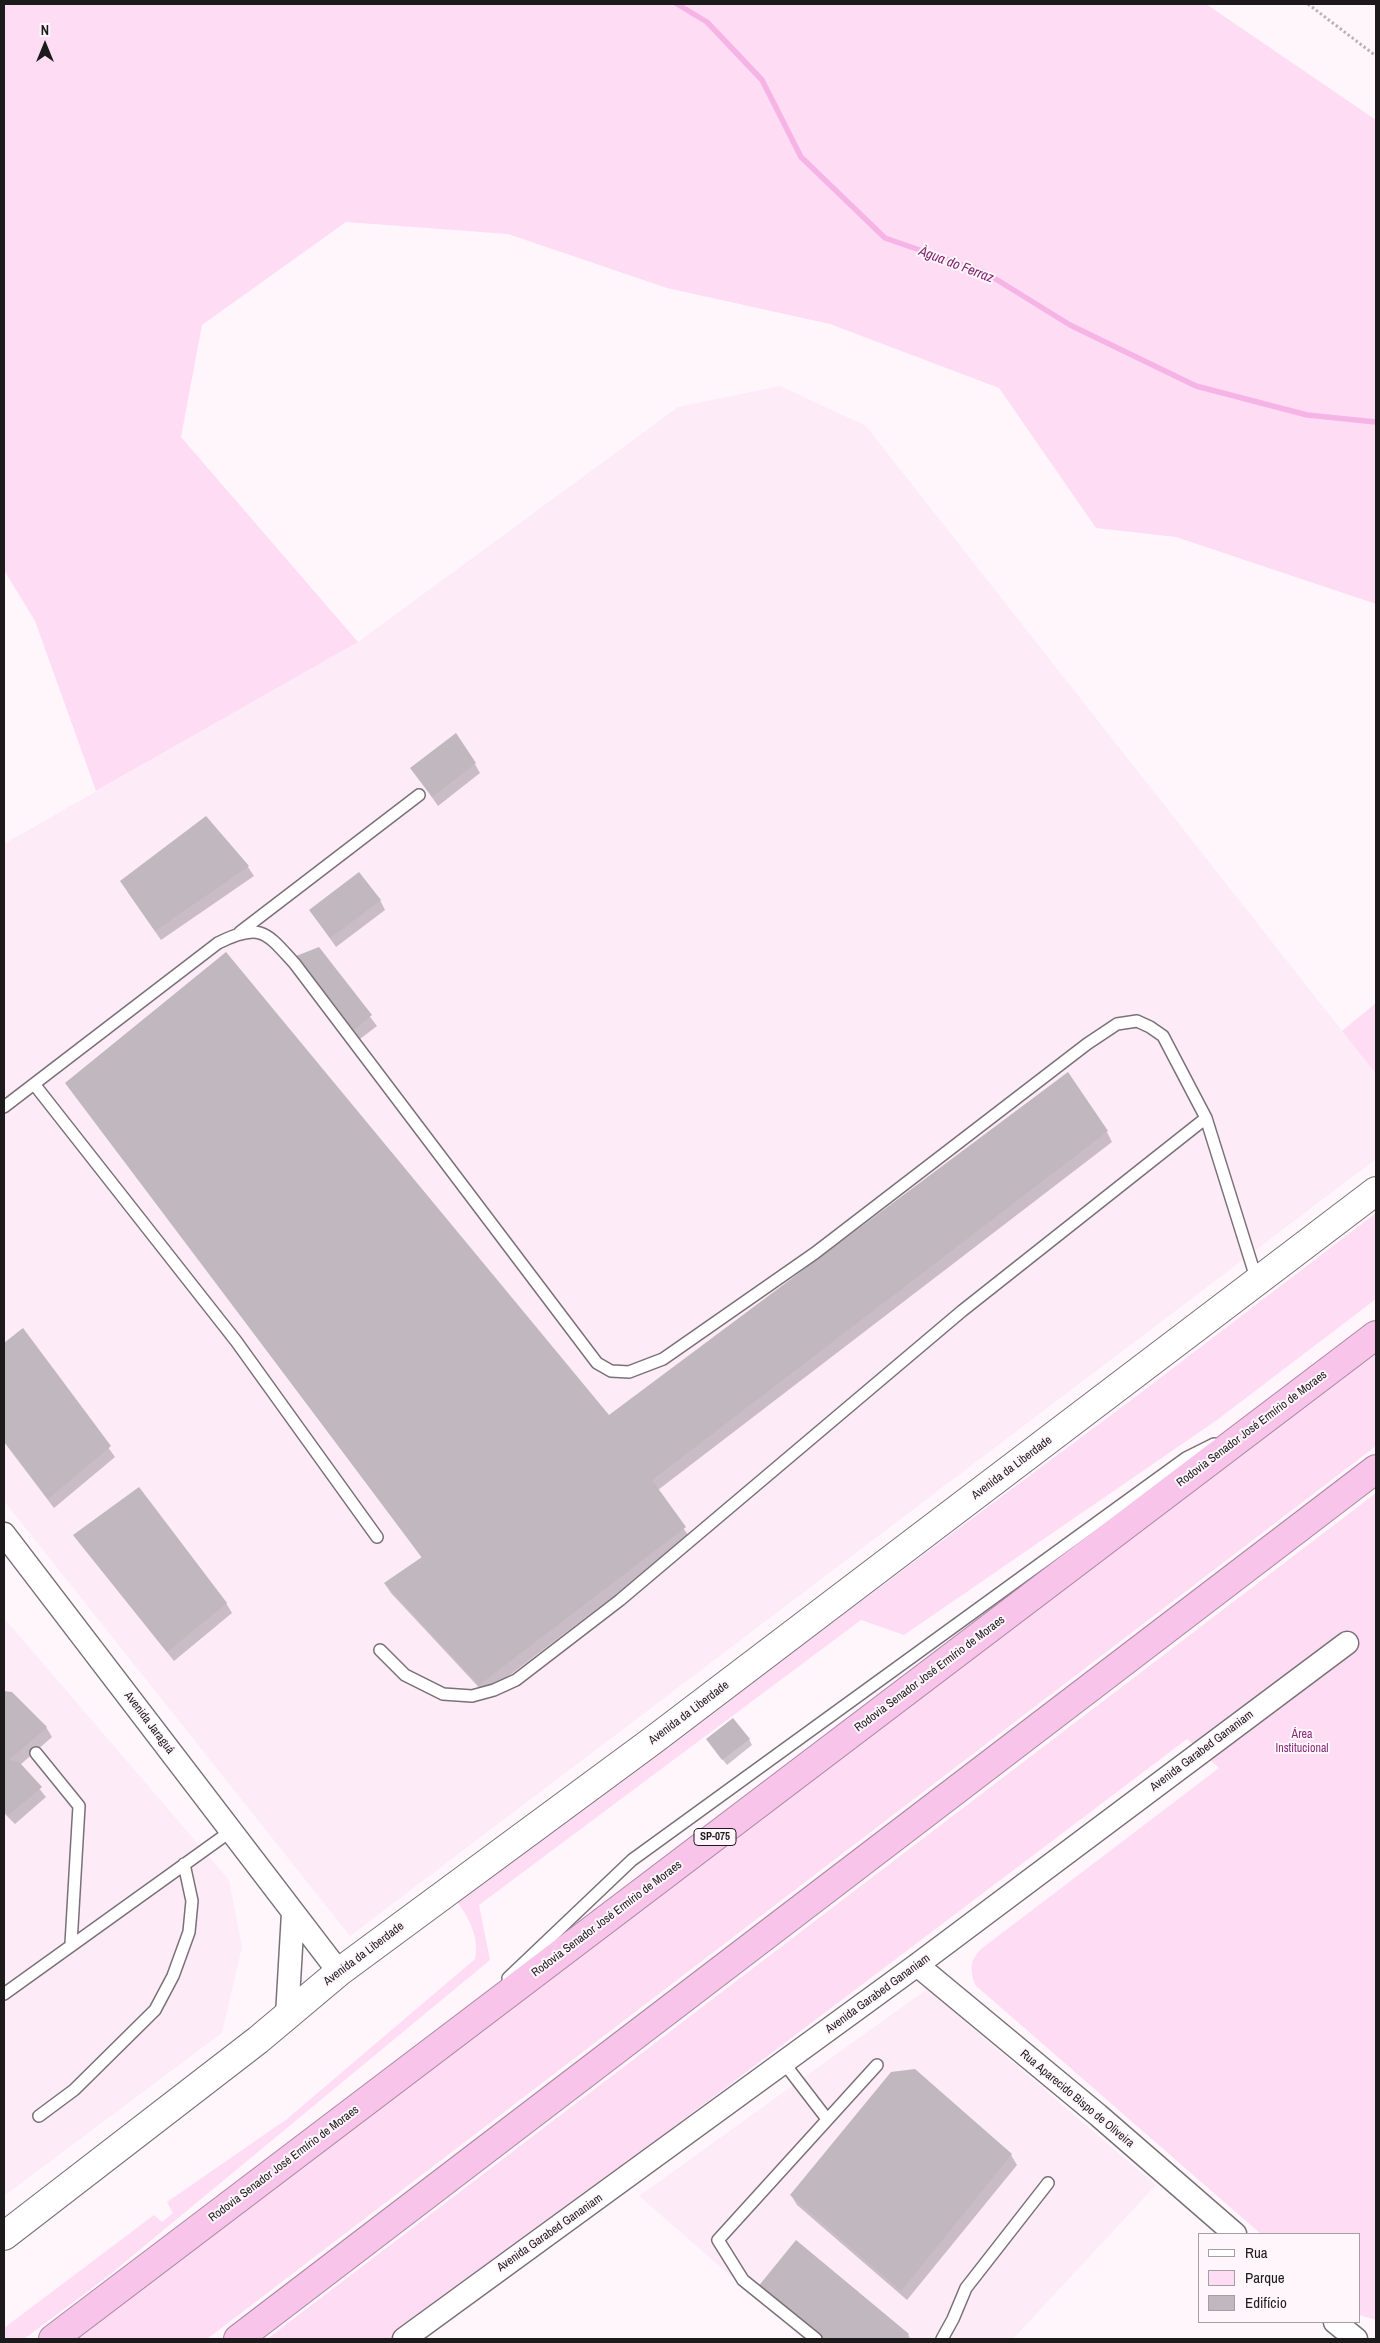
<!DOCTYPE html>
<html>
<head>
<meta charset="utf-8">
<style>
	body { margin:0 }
	#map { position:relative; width:1380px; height:2343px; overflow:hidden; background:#fff6fc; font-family:"Archivo Narrow",sans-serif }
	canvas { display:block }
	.frame { position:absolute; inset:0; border:5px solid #1d1a1c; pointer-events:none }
	.legend { position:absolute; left:1198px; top:2233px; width:162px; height:90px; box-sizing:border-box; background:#fff6fc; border:1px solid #a59ea2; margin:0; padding:6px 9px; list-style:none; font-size:15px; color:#1d1a1c }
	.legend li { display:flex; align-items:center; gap:10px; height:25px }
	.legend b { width:25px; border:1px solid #a59ea2 }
	.north { position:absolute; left:20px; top:20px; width:50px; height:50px; -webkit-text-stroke:4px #fff6fc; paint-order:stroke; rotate:0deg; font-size:14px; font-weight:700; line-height:20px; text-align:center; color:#1d1a1c }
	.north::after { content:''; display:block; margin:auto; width:18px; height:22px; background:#1d1a1c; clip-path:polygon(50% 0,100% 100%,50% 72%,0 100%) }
</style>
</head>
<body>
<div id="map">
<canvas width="1380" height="2343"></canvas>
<div class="frame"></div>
<ul class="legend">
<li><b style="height:6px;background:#fff"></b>Rua</li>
<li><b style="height:14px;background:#fedcf4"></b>Parque</li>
<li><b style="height:14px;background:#c1b7be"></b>Edifício</li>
</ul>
<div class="north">N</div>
</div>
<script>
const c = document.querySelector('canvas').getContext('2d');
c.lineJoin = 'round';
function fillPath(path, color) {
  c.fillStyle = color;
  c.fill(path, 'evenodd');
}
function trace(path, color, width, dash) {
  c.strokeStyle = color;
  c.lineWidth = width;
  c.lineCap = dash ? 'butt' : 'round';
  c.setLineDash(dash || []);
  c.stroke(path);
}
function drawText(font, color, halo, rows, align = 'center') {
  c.font = font + ' "Archivo Narrow",sans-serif';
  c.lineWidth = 4;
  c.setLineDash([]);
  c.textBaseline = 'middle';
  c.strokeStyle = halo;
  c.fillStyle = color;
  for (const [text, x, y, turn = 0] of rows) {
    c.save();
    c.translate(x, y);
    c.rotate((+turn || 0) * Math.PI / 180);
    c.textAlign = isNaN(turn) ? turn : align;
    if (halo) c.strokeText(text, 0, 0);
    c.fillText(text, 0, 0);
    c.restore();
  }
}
fillPath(new Path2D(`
	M780,386l86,40 510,648v85l-1026,777 -346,-435v-657l354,-202 320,-235z
	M4,1618l225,262 13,67 -20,86 -218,163z
	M927,1989l229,196 -143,154h-210l-164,-143z`), '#fdebf8');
fillPath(new Path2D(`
	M4,4h1202l170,116v484l-200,-67 -80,-9 -97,-140 -169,-64 -163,-36 -159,-54 -162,-12 -144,103 -21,112 177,205 -262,149 -61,-170 -31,-51z
	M1376,1003v71l-34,-43z
	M1376,1213v86l-159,121 -313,215 -43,-15 -382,285 11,55 -382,316 -84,63h-20v-11l150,-113 8,7 11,-9 -6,-11 120,-83 188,-160c5,-18 -6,-43 -18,-57l673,-501z
	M1376,1349v97l-1169,893h-131z
	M1376,1493v827l-17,-5v-81h-98l-286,-249c-5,-17 -6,-23 6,-36l238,-181 -32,-29 -794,600h-126z`), '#fedcf4');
fillPath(new Path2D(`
	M475,764l5,9 -42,33 -20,-29z
	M206,817l42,50 6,9 -93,64 -34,-49z
	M380,900l5,10 -49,37 -26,-37z
	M319,949l58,77 -17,13 -62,-82z
	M67,1083l542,334 498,-285 5,10 -454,348 32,48 -205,156 -94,-101 -6,-9 37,-26z
	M23,1329l92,128 -61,51 -50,-66v-98z
	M74,1536l152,67 6,10 -58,48z
	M4,1693l7,1 35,33 6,10 -32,28 26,32 -31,27 -11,-11z
	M749,1739l3,6 -25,20 -16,-20z
	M1011,2155l6,10 -110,135 -110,-95 -6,-10z
	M908,2335l3,4h-97z`), '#0003');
trace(new Path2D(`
	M677,4l30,18 55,58 39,77 84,81 101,35 84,52 126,61 111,29 69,7`), '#f6b4e6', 5.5);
fillPath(new Path2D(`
	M456,733l20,30 -44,34 -22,-29z
	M206,816l43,50 -94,65 -35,-50z
	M359,872l22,28 -51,38 -21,-28z
	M319,947l53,68 -18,15 -58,-74z
	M226,952l383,463 459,-343 40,59 -456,349 34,47 -207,158 -95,-102 38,-26 -357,-474z
	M23,1328l88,118 -63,53 -44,-58v-98z
	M139,1487l88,116 -60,49 -94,-117z
	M4,1691l8,1 35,35 -38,33 11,3 22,24 -33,28 -5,-5z
	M733,1718l17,21 -28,21 -16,-21z
	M915,2069l97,85 -111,137 -111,-96 101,-123z
	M796,2240l113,94 -4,5h-86l-62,-51z`), '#c1b7be');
const service = new Path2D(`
	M240,932l179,-137
	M34,1084l202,257 141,196
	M4,1107l214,-164c43,-21 48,-11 77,21l302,399 14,8 18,1 34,-13 152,-106 272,-209 30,-20 20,-3 13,6 13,9 43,82 -244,193 -342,289 -104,80 -22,10 -22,6 -29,-2 -38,-19 -25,-25
	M1206,1118l51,163
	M36,1753l43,53 -8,138
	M508,1978l124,-118 554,-402 28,-14
	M4,1994l227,-163
	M784,2063l43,56
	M39,2116l35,-26 81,-80 18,-34 16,-44 3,-31 -8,-37
	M816,2339l-73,-59 -25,-40 159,-175
	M942,2339l11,-20 13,-31 82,-105`);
const minor = new Path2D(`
	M4,1534l335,438
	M917,1965l181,150 137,119
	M287,2016l6,-103
	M1335,2322l21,17
	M404,2339l513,-374 430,-322`);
const tertiary = new Path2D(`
	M4,2236l254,-196 81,-68 313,-231 724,-550`);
const motorway = new Path2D(`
	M53,2339l1323,-1004
	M238,2339l1138,-870`);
trace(service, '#7a7177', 14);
trace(minor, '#7a7177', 25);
trace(tertiary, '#7a7177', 30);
trace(motorway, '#ab88a2', 30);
trace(new Path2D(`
	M1308,4l68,52`), '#bab2b7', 3, [2.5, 2.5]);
trace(service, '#fff', 11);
trace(minor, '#fff', 22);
trace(tertiary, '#fff', 28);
trace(motorway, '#f8c4ea', 28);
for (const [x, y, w] of [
	[715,1837,42]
]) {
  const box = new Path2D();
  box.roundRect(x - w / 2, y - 8.5, w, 17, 4);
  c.fillStyle = '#fff6fc';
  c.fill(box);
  trace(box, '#1d1a1c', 1);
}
drawText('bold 11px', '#1d1a1c', null, [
	["SP-075",715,1837]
]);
drawText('12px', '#1d1a1c', '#fff6fc', [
	["Rodovia Senador José Ermírio de Moraes",1252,1429,-37],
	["Avenida da Liberdade",1012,1468,-37],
	["Rodovia Senador José Ermírio de Moraes",930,1674,-37],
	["Avenida da Liberdade",689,1713,-37],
	["Avenida Jaraguá",149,1723,53],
	["Avenida Garabed Gananiam",1202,1751,-37],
	["Rodovia Senador José Ermírio de Moraes",607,1919,-37],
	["Avenida da Liberdade",364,1954,-37],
	["Avenida Garabed Gananiam",878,1994,-36],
	["Rua Aparecido Bispo de Oliveira",1077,2099,40],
	["Rodovia Senador José Ermírio de Moraes",284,2164,-37],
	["Avenida Garabed Gananiam",550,2233,-35]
]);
drawText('12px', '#882d78', '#fff6fc', [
	["Área",1302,1735],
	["Institucional",1302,1749]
]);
drawText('italic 14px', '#822672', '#fff6fc', [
	["Àgua do Ferraz",956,265,21]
]);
</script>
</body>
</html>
